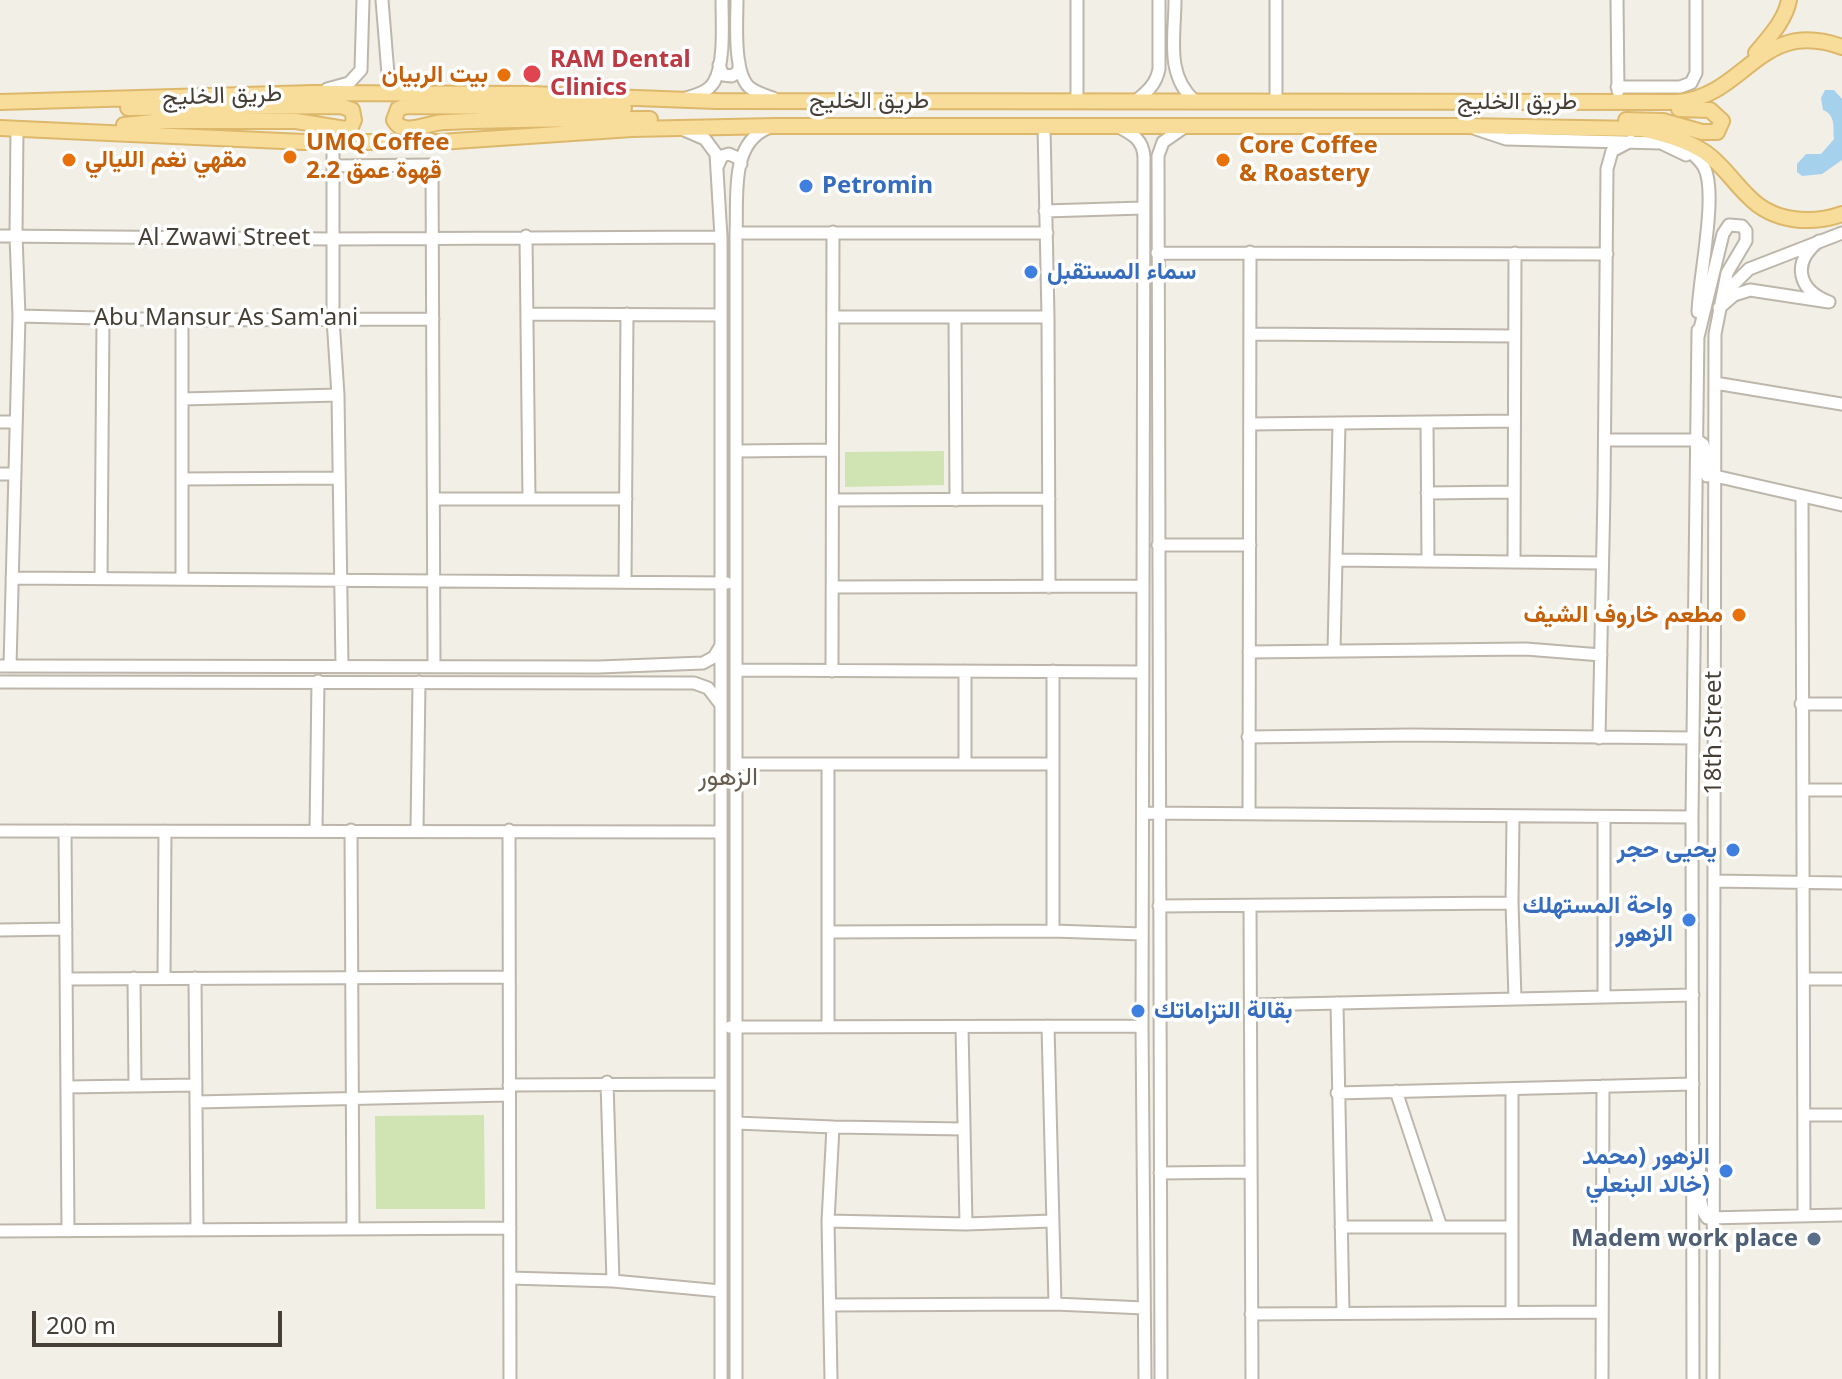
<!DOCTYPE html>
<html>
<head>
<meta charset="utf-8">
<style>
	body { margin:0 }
	#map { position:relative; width:1842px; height:1379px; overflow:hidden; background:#f2efe7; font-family:"Noto Sans",sans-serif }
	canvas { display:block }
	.scale { position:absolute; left:32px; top:1311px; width:250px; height:36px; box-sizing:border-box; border:4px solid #453f36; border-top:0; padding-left:10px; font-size:24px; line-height:28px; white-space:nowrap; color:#453f36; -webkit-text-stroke:6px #fff; paint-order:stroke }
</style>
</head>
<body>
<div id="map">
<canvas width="1842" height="1379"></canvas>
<div class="scale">200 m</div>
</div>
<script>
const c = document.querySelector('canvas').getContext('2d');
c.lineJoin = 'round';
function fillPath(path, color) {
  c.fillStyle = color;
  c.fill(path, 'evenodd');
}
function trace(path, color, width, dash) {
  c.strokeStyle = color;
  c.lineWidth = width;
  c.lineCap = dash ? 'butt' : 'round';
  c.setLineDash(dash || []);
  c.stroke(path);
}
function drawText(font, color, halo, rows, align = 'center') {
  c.font = font + ' "Noto Sans",Vazirmatn,sans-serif';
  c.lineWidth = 7;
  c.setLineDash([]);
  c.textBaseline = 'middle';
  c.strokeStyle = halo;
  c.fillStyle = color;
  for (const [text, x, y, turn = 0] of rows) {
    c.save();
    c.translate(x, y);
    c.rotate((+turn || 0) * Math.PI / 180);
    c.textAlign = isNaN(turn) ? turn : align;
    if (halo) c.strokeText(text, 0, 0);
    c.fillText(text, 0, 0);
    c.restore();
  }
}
fillPath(new Path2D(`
	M944,451v34l-99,2v-35z
	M484,1115l1,94h-109l-1,-93z`), '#cfe4b2');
fillPath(new Path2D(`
	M1825,90h9l8,9v61l-20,14 -20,2 -5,-4v-8l9,-10h15l13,-15c-1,-11 2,-24 -11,-29l-2,-12z`), '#a6d1ec');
const minor = new Path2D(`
	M382,0l6,74 10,10 17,7
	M737,0c0,21 -4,72 12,87 7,6 16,8 24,11
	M1077,0v101
	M1175,0c0,37 -10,75 20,101
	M1276,0v102
	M1617,0l1,91
	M719,65l4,10 9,1 7,-5v-9
	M1617,87h63l11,-4 5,-10v-73
	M327,89l22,-6 12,-13 2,-70
	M686,98c10,-3 22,-6 28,-16 11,-18 8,-60 8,-82
	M1137,100c11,-9 19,-16 22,-31v-69
	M1044,126l4,191 1,270
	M1117,126c15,8 26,13 27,31l-2,869 3,353
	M1476,129l30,10 155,4 25,12
	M684,130l21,9 11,15 5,83v1142
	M333,142v177l5,76 4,271
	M1682,145c8,7 17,13 22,22 14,26 -5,110 -6,145
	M718,165l4,-9 7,-2 9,4 3,6
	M334,166l98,-1 2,501
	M1045,211l98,-3
	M736,233h311
	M0,236l333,3 388,-2
	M526,236l3,263
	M1157,253l450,1
	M1724,294l25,-25 93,-36
	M1719,308l15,-13 16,-5 79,12c-31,-12 -38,-39 -10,-61
	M527,314l194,1
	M19,316l163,4 251,-1
	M833,317h215
	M955,317l1,183
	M1251,334l263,2
	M1698,337l25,-103 6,-9 13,1 4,5v10l-19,32 -12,61 -2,1045
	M1715,383l127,21
	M182,399l156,-4
	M0,422h16
	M1427,422l1,139
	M1250,424l264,-3
	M1605,440h92l6,4 4,12v20
	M736,451l96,-1
	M0,474h15
	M1715,476l127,29
	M182,479l157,-1
	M1427,493l87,-1
	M1802,496l2,719
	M434,499h192
	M833,500l216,-1
	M1158,545h92
	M1336,560l266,3
	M1514,562l1,-309
	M12,578l715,5
	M101,578l2,-260
	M182,579v-259
	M625,581l2,-267
	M833,587l310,-1
	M1334,651l5,-228
	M1249,652l277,-3 75,6
	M0,666l599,1 104,-4 11,-6 6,-10
	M10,666l9,-350 -3,-80 1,-108
	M736,670l407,2
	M832,671l1,-439
	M965,671v93
	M0,682l694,1 14,5 13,17
	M1801,704h41
	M1248,737l164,-2 281,3
	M1599,738l5,-246 3,-323 5,-18 19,-10
	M736,764h316
	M828,764v263
	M1803,790h39
	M1143,813l549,4
	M1249,814l1,-562
	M316,830l2,-149
	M351,830l2,399
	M417,830l2,-148
	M509,830l1,549
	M0,831l721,1
	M65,831l3,400
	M1714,881l128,2
	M1512,903l3,96
	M1159,906l353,-3 1,-87
	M1250,906l2,473
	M0,930l66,-1
	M1053,931v-260
	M828,932l225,-1 89,3
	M134,978l1,108
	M164,978l1,-147
	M195,978l2,252
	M66,979l443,-2
	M1804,979h38
	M1604,997v-180
	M1337,1003l6,310
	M1251,1005l442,-10
	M1048,1026l7,278
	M730,1027l412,-1
	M962,1027l4,197
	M607,1082l6,199
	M509,1085l212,-1
	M67,1087l129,-2
	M1396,1091l45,136
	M1337,1093l356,-9
	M196,1102l313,-7
	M1804,1115h38
	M736,1123l97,4
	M1699,1163c2,17 -2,42 8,55l135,-3
	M1160,1173l91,-1
	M828,1221l138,3 86,-3
	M1341,1227h171
	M0,1231l510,-3
	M510,1278l103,3 108,10
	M830,1305l225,-1 89,4
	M1512,1312v-223
	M1251,1314l351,-2
	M736,1379v-1146c2,-34 -7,-89 32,-105
	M831,1379l-3,-158 5,-94 131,2
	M1161,1379l-3,-1223 5,-14 23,-16
	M1602,1379l1,-293
	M1693,1379l-1,-562 6,-487`);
const major = new Path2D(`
	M1756,53c13,-16 29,-32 33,-53
	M0,102l313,-9 218,1 185,7 962,1c68,-6 82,-85 164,-55
	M624,108l-218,-2 -8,3 -4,11c10,18 34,2 51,2 68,-3 137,-3 205,-3
	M1626,120l37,1 39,11h15l5,-11 -12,-11 -31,-1
	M124,125l39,-4h133l49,8 6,-2 3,-7 -2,-10 -11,-4 -213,2
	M0,128l304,14h136l192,-13 143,-3h689l177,3c22,5 46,11 65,24 18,13 27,29 43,44 24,25 62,28 93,17`);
trace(minor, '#bdb6aa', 15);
trace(major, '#ddb86b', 18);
trace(minor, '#fff', 11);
trace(major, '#f8dc9a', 14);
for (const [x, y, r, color] of [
	[532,74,10,"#e0444e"],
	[504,75,8,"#e8710a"],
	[290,157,8,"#e8710a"],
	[69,160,8,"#e8710a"],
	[1223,160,8,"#e8710a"],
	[806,186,8,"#3f7fe0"],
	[1031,272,8,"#3f7fe0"],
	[1739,615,8,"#e8710a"],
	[1733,850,8,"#3f7fe0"],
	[1689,920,8,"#3f7fe0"],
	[1138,1011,8,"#3f7fe0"],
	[1726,1171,8,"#3f7fe0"],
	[1814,1239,8,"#5c6f8a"]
]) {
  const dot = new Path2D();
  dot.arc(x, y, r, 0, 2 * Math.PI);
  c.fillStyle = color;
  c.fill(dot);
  trace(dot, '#fff', 3);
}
drawText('bold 24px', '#be3a42', '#fff', [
	["RAM Dental",550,60],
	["Clinics",550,88]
], 'left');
drawText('bold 24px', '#c56008', '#fff', [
	["بيت الربيان",488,75,"right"],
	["UMQ Coffee",306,143],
	["2.2 قهوة عمق",306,171],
	["Core Coffee",1239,146],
	["& Roastery",1239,174],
	["مقهي نغم الليالي",85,160],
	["مطعم خاروف الشيف",1723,615,"right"]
], 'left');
drawText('24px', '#453f36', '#fff', [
	["طريق الخليج",222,96,-2],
	["طريق الخليج",869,101],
	["طريق الخليج",1517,102],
	["Al Zwawi Street",224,238],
	["Abu Mansur As Sam'ani",226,318],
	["18th Street",1714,733,-90]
]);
drawText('bold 24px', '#366cbe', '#fff', [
	["Petromin",822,186],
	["سماء المستقبل",1047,272],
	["يحيى حجر",1717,850,"right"],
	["واحة المستهلك",1673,906,"right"],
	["الزهور",1673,934,"right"],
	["بقالة التزاماتك",1154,1011],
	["الزهور (محمد",1710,1157,"right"],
	["خالد البنعلي)",1710,1185,"right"]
], 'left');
drawText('bold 24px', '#4e5e75', '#fff', [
	["Madem work place",1798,1239]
], 'right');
drawText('26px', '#675d4e', '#fff', [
	["الزهور",728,778]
]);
</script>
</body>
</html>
